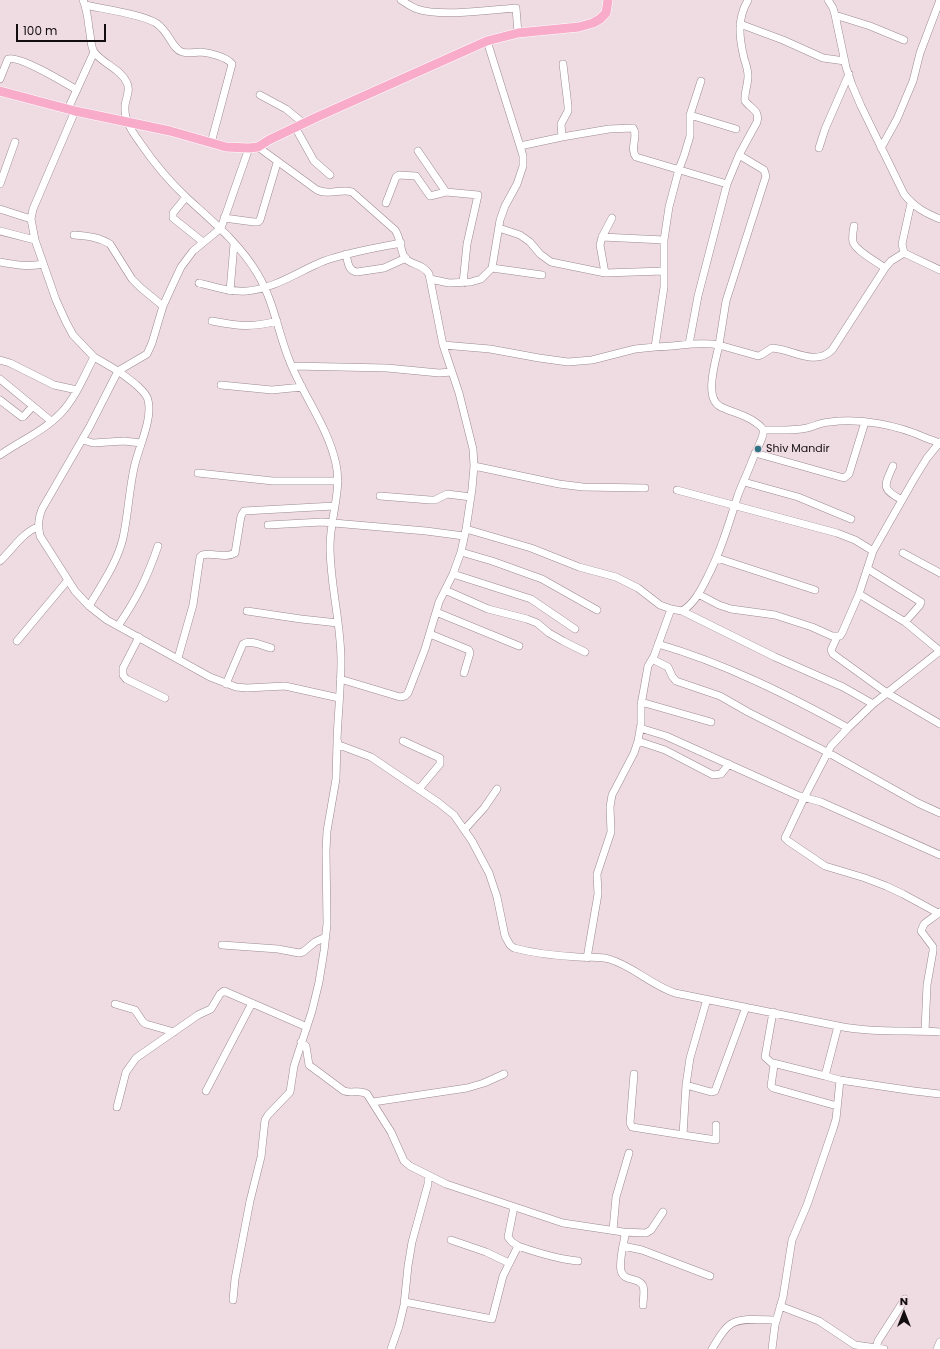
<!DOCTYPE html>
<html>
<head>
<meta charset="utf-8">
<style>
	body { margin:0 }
	#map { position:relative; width:940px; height:1349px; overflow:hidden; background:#efdce2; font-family:Poppins,sans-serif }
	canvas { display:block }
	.north { position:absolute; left:884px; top:1293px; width:40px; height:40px; -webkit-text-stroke:3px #efdce2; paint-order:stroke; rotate:0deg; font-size:11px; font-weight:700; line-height:16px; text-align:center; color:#130d0f }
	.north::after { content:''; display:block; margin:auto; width:14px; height:18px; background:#130d0f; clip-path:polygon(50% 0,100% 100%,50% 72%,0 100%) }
	.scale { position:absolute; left:16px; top:24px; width:90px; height:18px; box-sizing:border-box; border:2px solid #130d0f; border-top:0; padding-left:5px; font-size:12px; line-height:14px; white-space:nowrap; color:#130d0f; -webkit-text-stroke:3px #efdce2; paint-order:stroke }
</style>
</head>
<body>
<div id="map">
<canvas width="940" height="1349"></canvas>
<div class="north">N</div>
<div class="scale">100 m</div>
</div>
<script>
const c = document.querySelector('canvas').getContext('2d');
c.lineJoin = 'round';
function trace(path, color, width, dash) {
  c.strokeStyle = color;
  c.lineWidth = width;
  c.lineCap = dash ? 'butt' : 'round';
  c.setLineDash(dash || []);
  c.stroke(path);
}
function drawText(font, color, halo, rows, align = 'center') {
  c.font = font + ' Poppins,sans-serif';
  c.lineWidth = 3;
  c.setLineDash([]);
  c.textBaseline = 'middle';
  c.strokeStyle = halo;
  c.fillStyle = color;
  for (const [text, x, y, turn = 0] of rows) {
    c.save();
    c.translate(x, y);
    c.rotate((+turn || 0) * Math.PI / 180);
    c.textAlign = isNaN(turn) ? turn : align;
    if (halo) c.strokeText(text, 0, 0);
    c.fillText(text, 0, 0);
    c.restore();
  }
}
const minor = new Path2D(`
	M83,0c4,9 5,19 6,28 2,8 1,17 5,24 9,12 27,17 33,31 4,8 -2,16 -2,24 -1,14 9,27 16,37 13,19 29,38 46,54 25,23 52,45 70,75 17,28 21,60 33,89 14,35 38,65 46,102 6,26 -6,55 -6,82 0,39 11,76 11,115 0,26 -3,53 -4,79l2,5 32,12 68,46 15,12 18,26 17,32 8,24 8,39 5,9 4,3c19,5 45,8 64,9 11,1 21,-1 31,2 24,7 42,26 66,34l163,33c35,7 67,4 102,6
	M401,0c5,3 10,7 16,9 23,8 74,1 99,-1l2,25
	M828,0l5,8 2,7 11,52 6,18 9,21 43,88c10,13 21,19 36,25
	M85,5c18,4 56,9 71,18 13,8 16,26 26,29 7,2 13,0 19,0 9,1 26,5 31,12l-1,4 -20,75
	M835,15l35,11 34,14
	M740,24l43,16 40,18 22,3
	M487,41l33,105 42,-9 47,-8 24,-1c6,8 -4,20 3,29l91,27
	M0,79l8,-20c11,-4 57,24 69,31
	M260,95l26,14 17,14
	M68,109l26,-57
	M75,111l-42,98 -2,10 4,21 21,60 10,22 7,13 21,22 24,14 -28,55 -48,83c-4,10 -4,16 -2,27l35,55 14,15 18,14 103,57 26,10 11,1 38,-2 54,12
	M690,115l46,14
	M295,127l19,34 16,14
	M562,137l-1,-13 7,-13v-5l-5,-42
	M258,147l59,43c13,6 24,-2 35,2l43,38c6,8 5,21 10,28 7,8 17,5 24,16l14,71
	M819,148l6,-19 24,-55
	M881,148l16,-29 16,-38 7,-28 20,-53
	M418,151l28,41 32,3 -11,49 -4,39
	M0,184l15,-42
	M186,197l-13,16v5l30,24
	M386,203l10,-26 3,-2 17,1 14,20 16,-4
	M911,203l-9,41 2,9 36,17
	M0,209l31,10
	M224,218l30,4h4l2,-2 17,-57
	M854,226c-1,5 -2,11 -1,16 3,9 24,20 32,26
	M499,228l21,7 10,7 10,12 11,8 54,11 59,-2v16l-9,60 -20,2 -43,11 -24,2 -29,-4 -49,-9 -47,-4 16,48 14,56 1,17 -2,23 -6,40 65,19 48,19 37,10 22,11 22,17 11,4 11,2 93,46 68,30 30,17
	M0,231l35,9
	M74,235c13,1 25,2 36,9l22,35 9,9 22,18
	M602,237l62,3
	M346,254c2,8 2,17 11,18l27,-4 22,-10
	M0,262c15,3 28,5 43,2
	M492,268l50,7
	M664,271v-31l5,-33 10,-38 5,-13 6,-20v-21l11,-34
	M605,273l-5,-28 2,-8 10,-19
	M430,279l19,4 22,-1 10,-3 11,-11 8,-48 5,-14 12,-22 6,-18v-10l-3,-10
	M199,283c15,4 32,9 48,8 27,-2 52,-20 77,-30 25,-9 51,-13 77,-18
	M230,291l4,-47
	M212,321c26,5 39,7 65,0
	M689,344l9,-48 29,-112 12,-29 18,-33c3,-12 -6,-13 -12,-21 -1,-8 3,-16 3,-25 0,-6 -2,-12 -4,-18 -5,-21 -7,-39 4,-58
	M655,347c22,0 42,-6 64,-2l7,-44 40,-125 -2,-6 -25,-15
	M0,360l10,3 44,22 23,5
	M292,366l95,2 52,5 13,-1
	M0,379l51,42
	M221,385l51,5 30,-3
	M0,400l22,17 2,-1 9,-10
	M764,430c14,0 28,1 43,-2 8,-2 15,-6 23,-6 32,-4 67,3 96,16 5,2 10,3 14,6
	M83,440l10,3 31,-2 17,2
	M755,453l89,25 5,-4 16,-52
	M0,455c20,-14 44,-24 61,-42 15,-16 23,-37 33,-56
	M474,466l85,18 24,3 62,1
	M893,466c-9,20 -12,23 9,34
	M198,473l75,8h65
	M744,482l54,15 53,22
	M677,490l160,43 18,7 18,11
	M380,496l50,4h5l12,-6 24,3
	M268,525l54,-3 104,9 38,5
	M461,552l31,9 50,18 55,31
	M903,553l37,20
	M717,558l98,32
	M0,561c12,-11 23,-29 38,-34
	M868,569l53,33 -1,3 -15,17
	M453,574l78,25 44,30
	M445,590l43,19 39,10 10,4 12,10 14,8 22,11
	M698,594l21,11 12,4 44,6 37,12 20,9h8l2,-3 17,-39 14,-43 41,-72 13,-21 13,-16
	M859,594l46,28 35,29
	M89,606c13,-22 28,-43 34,-68 5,-23 6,-47 11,-70 4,-20 19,-48 14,-68 -2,-10 -22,-23 -30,-29l29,-17 5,-11 11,-37 10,-22 8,-17 12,-16 28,-23 28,-80
	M247,611l54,8 37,4
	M682,611c12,-7 19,-21 25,-33 14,-27 22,-55 31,-83 4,-11 10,-23 14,-34 2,-7 13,-25 11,-31 -1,-4 -7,-7 -11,-10 -10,-6 -20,-8 -31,-13 -18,-8 -5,-47 -2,-62l39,11 3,-1 11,-7c20,1 43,19 60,2l53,-82 6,-7 13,-8
	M436,612l83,34
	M118,626c19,-28 29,-48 40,-80
	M430,634l39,16 1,3 -6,20
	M139,637l-16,31v7l3,4 39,19
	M837,637l-6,13 2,4 54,39 53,31
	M17,641l51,-61
	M658,644c66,19 130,51 190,84
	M178,658l15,-53 7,-48 2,-2c10,-3 23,4 33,-2l6,-37 3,-5 90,-5
	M652,659l16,8 4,9 4,5 44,15 28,16 79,40 91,51 22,10
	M340,679l60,18 5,-1 3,-3 17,-44 14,-47 14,-28 8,-22 5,-23
	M226,684l17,-40c7,-5 20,2 28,4
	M641,702l70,20
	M640,728l26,8 133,60 22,6 119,53
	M403,741l37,17v6l-21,25
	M638,741l27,9 48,25 8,-1 8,-10
	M465,829l19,-21 13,-19
	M938,913l-35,-19 -17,-8 -21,-8 -40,-12 -37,-25 -3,-3 19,-40 27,-52 17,-18 25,-24 67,-53
	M222,945l56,4 21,4 4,-1 12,-10 11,-5
	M587,958l11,-64 -1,-20 14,-42 -1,-25 2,-12 22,-42 4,-12 3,-17v-19l7,-39 6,-10 17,-47
	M115,1004l20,6 8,12 3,2 28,8
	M773,1012l-8,45 9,8 -3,21 2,2 64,18
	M925,1031l2,-46 6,-34v-4l-12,-16 3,-7 16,-12
	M301,1042l5,4 3,19 35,26c9,3 15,-2 23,3l24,38 13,29 6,5 36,18 117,39 60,9 2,4c-2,9 -6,26 -4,35 3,11 18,6 22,15 2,5 0,14 0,19
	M773,1063l52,13
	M634,1074l-4,49 2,4 51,8 3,-50 4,-27 17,-59
	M840,1080l74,11 26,3
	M686,1085l25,7 4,-1 31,-84
	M206,1091l46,-88
	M373,1102l94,-14 17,-5 20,-9
	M117,1107l9,-35 10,-14 62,-43 13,-6 9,-15 4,-3 83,36
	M683,1135l33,5v-15
	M613,1230l3,-33 13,-44
	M623,1232l23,1 5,-3 12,-18
	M451,1240l35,12 23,11
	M518,1246c20,7 39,13 60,15
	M623,1246l19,4 68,26
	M233,1300l2,-21 15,-78 11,-44 4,-37 3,-5 22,-23 4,-26 18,-55 7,-29 5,-31 3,-27 -1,-73 1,-20 9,-52 1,-37
	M405,1302l87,17 11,-43 15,-30 -6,-4 -4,-5 6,-30
	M780,1306l39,15 36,24 29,4
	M876,1348l2,-7 27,-42
	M391,1349l8,-23 5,-21 4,-39 4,-24 16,-58v-8
	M712,1349c5,-8 11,-20 19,-25 10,-7 33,-4 45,-4
	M772,1349l3,-24 8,-28 9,-57 15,-35 26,-76 3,-10 4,-39 -15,-4 13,-50
	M937,1349l3,-7`);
const major = new Path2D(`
	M0,91l75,20 95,20 56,16 23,1 9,-1 11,-7 48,-23 170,-76 31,-8 61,-6 14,-4 7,-4 6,-6 2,-13`);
trace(minor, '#9b8a8f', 8);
trace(major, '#fff', 10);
trace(minor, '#fff', 7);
trace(major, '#f8acca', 9);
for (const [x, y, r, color] of [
	[758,449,4,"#307384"]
]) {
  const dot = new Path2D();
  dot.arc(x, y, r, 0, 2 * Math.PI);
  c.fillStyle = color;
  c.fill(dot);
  trace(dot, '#efdce2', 1.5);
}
drawText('11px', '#130d0f', '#efdce2', [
	["Shiv Mandir",766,449]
], 'left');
</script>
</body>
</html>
